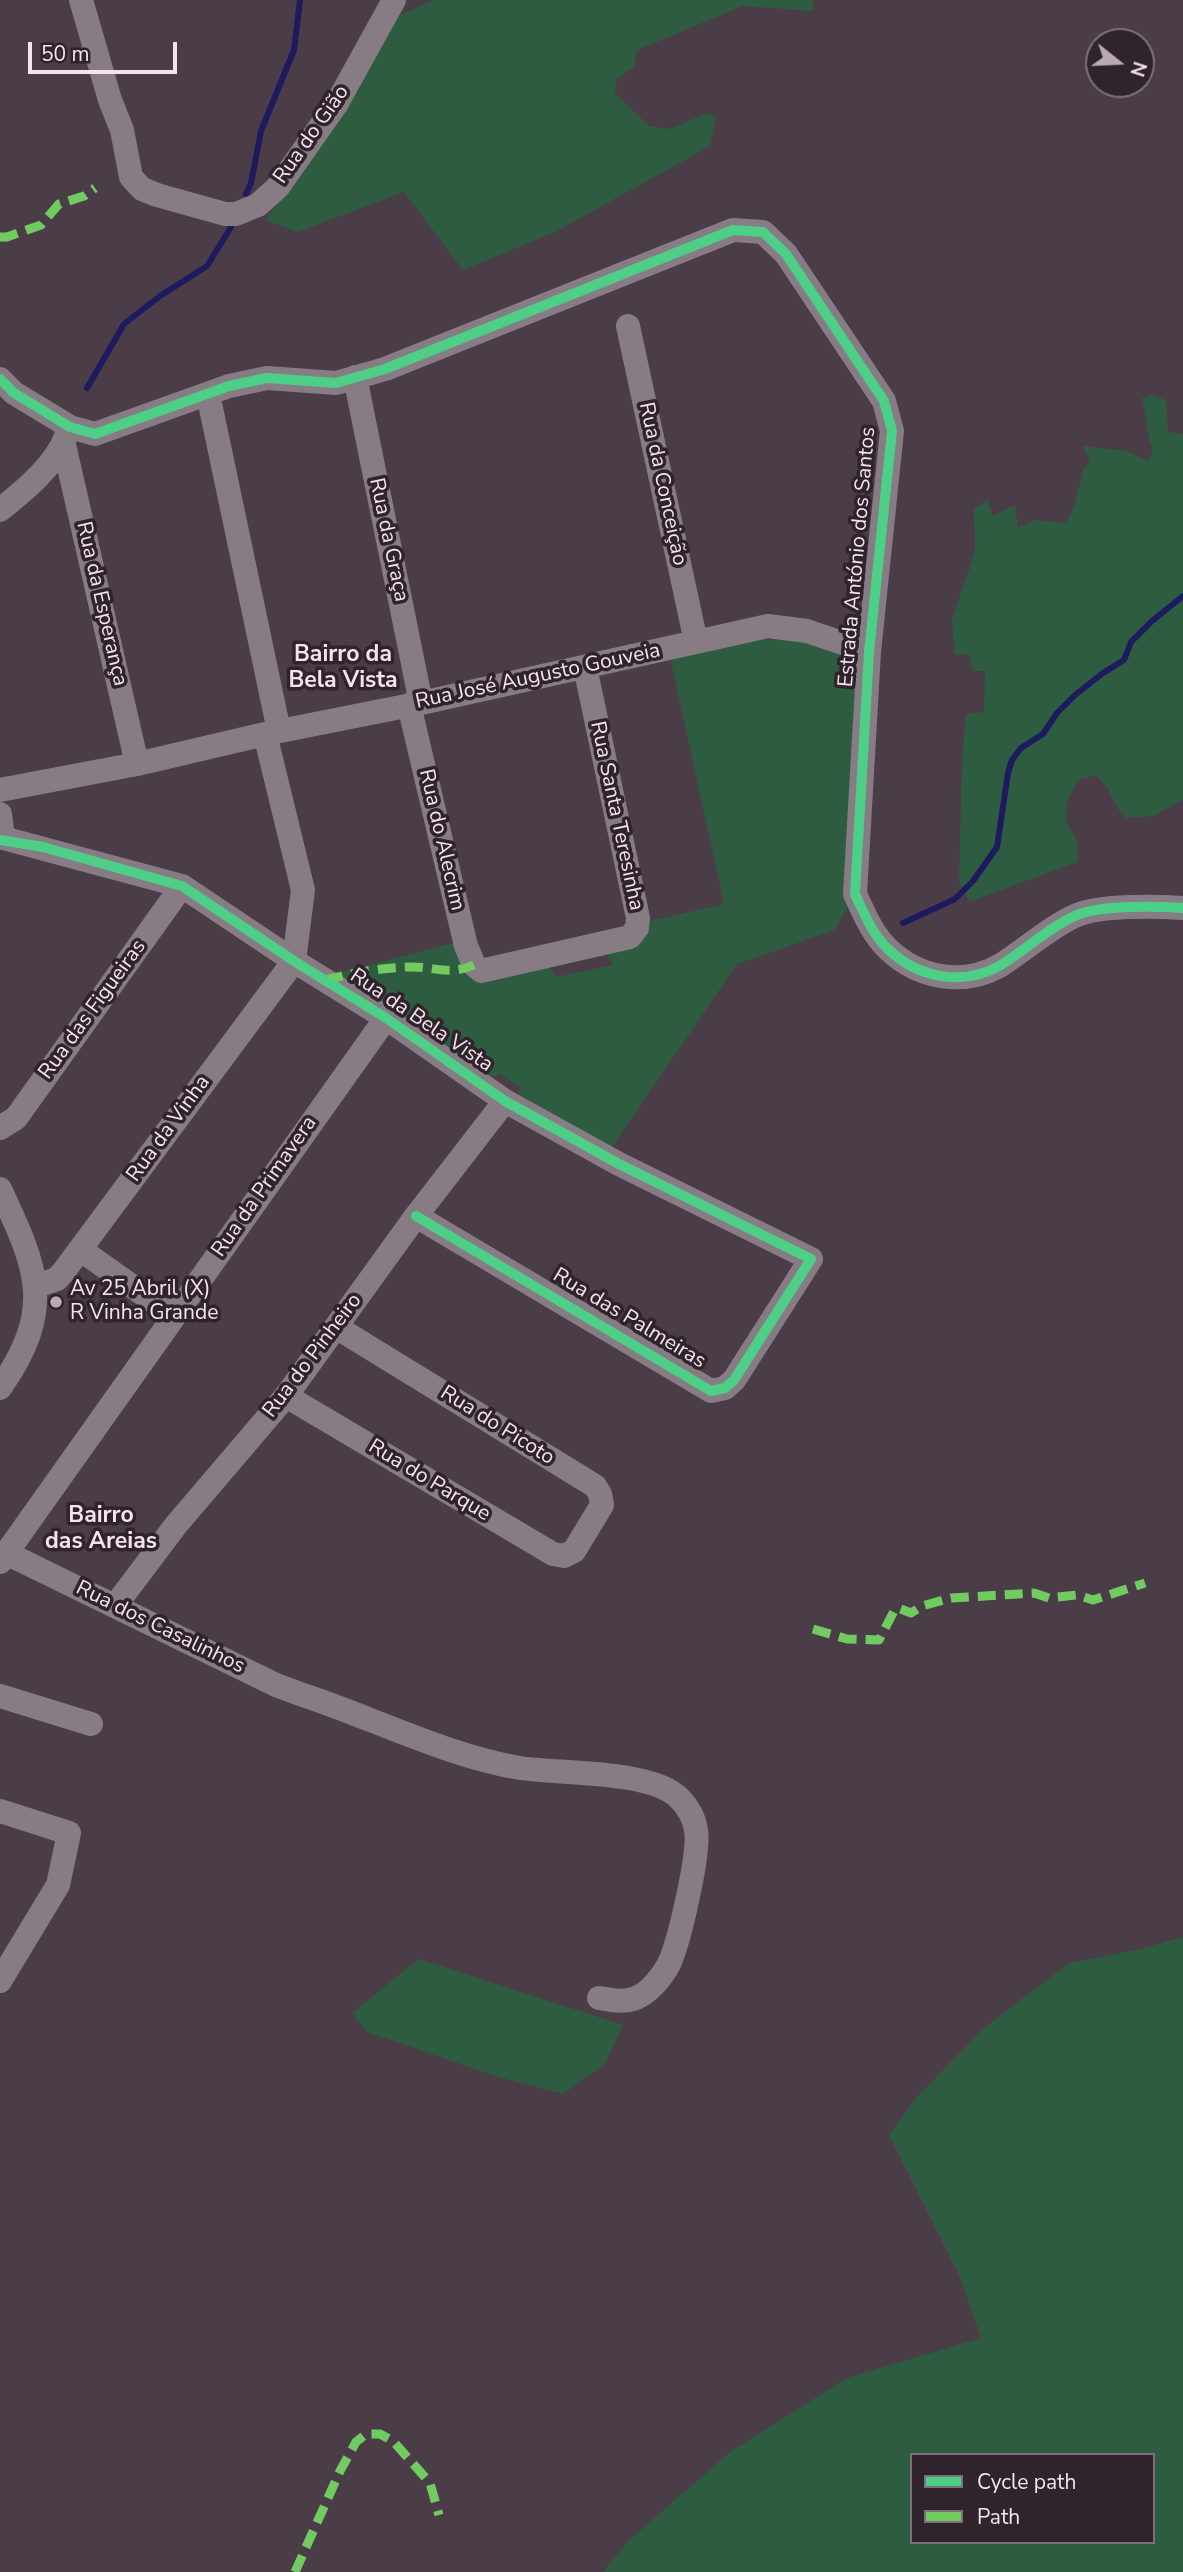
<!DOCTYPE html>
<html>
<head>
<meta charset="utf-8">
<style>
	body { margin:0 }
	#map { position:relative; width:1183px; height:2572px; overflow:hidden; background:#4b3d48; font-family:"Nunito Sans",sans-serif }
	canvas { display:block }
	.legend { position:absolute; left:910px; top:2453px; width:245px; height:91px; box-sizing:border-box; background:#2f232c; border:2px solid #7e707a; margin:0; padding:9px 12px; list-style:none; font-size:21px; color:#f5e4f0 }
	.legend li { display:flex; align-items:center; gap:14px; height:35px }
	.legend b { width:35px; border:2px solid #7e707a }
	.north { position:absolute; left:1085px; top:28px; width:70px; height:70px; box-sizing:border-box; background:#2f232c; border:2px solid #7e707a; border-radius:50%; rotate:108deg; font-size:19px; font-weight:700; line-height:28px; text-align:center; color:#f5e4f0 }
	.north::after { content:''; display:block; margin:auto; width:24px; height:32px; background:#baaab5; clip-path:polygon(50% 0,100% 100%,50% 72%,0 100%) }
	.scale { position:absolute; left:28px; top:42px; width:149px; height:32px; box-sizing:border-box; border:4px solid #f5e4f0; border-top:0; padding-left:9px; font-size:21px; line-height:24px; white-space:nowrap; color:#f5e4f0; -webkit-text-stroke:5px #2f232c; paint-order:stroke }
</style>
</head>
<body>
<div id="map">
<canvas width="1183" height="2572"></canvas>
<ul class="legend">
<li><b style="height:9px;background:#4dcf88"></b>Cycle path</li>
<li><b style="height:9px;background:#71cb61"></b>Path</li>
</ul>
<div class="north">N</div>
<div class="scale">50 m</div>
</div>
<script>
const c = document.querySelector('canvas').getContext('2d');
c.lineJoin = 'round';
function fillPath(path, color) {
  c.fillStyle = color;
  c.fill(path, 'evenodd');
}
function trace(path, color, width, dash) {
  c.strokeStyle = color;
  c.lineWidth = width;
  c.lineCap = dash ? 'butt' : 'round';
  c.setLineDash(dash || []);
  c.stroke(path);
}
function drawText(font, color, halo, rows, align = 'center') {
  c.font = font + ' "Nunito Sans",sans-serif';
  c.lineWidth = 7;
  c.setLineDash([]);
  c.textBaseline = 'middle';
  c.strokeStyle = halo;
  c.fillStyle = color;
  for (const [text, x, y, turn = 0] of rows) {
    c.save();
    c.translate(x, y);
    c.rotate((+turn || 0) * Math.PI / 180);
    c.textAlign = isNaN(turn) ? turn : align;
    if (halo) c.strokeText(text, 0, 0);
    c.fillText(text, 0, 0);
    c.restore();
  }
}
fillPath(new Path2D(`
	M434,0h378l2,11 -71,-5 -106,44 -3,17 -17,11 -2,15 34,33 22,3 36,-16 9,4 -6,29 -155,86 -92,38 -59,-78 -106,40 -33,-12 34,-42 40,-63 19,-24 10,-27 30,-48z
	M1151,395l15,5 2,32 15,2v365l-29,17 -28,2c-15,-14 -14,-31 -31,-43l-17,5 -11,22 -2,18 13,22 -1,20 -108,40 -10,-21 3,-121 4,-46 18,-2 1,-41h-12l-4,-17 -14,1 -3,-35 23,-68 -1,-43 14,-9 5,16 22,-11 3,23 17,-8 31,3 8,-16 9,-37 7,-8 -7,-16 43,5 23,10 4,-13c-8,-16 -6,-32 -11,-50z
	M793,638l70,23 -13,242 -15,27 -98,34 -125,183 -94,-53 3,-6 -22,-15 -4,5 -153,-101 -3,-4 118,-31c3,16 3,30 18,38l73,-15 8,12 57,-12 -7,-12c23,-6 39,-5 44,-32l74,-17 -54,-247 89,-17z
	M1183,1937v635h-580l24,-30 103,-90 117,-74 134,-40 -20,-59 -72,-144 27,-37 68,-70 85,-65 67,-13zM912,2455h241v87h-241z
	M419,1959l204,66 -18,39 -42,30 -61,-16 -135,-46 -15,-19z`), '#2e5c41');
trace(new Path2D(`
	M246,194l5,-11 10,-52 33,-81 6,-50
	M87,388l37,-64 36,-28 47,-30 24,-39
	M903,923l52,-24 18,-18 24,-34 11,-74 4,-13 9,-12 22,-14 14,-21 18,-18 28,-22 21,-13 7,-18 21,-21 31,-25`), '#1e1a5f', 6);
trace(new Path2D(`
	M81,0l29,100 12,30 9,47 11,12 15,6 68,19h11l22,-9 20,-18 59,-84 57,-103
	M628,326l68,316
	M355,377l66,326
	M0,379l14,14 56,34 25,7 134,-48 38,-8 69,5 49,-14 348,-139 30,2 23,22 98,147 8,30 -23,221 -14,242c9,19 17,40 33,55 30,29 75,38 113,16 24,-15 50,-39 76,-50 24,-10 79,-9 106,-7
	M208,394l71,337
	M64,445l73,319
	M0,510c25,-20 56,-45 67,-76
	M409,705l57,241 8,19 7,6 149,-34 7,-9 1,-10 -53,-251
	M0,790l137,-26 128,-30 156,-31 347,-77 39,5 62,21
	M0,814l3,24
	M3,838l179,48 112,75 92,57 119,83 114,63 192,95 -77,121 -9,8 -14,3 -295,-175
	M0,1128l16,-10 166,-232
	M0,1189c38,81 55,120 0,199
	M81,1250l93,66
	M36,1286l21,-7 7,-8 230,-310 9,-71 -38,-156
	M286,1396l267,158 11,2 10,-5 28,-46 -2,-11 -5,-8 -259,-159
	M6,1553l270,132 24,9c71,23 147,62 220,74 41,6 131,2 159,30 10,10 15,19 17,32 4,24 -17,112 -27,134 -7,13 -20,29 -33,34 -13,5 -24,2 -37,0
	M0,1562l386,-544
	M115,1606l61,-81 110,-129 130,-180 89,-115
	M0,1696l91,28
	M0,1811l69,22 -11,52 -58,96`), '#877b84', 24);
trace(new Path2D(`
	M0,237h7l34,-12 18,-21 25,-8 11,-8
	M325,980c27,-7 54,-12 83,-13 25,-1 41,9 66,-2
	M813,1629l34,10 32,1 15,-29 4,-3 13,5 11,-7 29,-8 83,-5 15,5 28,-3 16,5 52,-17
	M295,2572l45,-101 16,-29 10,-8h14l13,7 37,42 9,32`), '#71cb61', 9, [18, 9]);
trace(new Path2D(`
	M0,379l14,14 56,34 25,7 134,-48 38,-8 69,5 49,-14 348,-139 30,2 23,22 98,147 8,30 -23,221 -14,242c9,19 17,40 33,55 30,29 75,38 113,16 24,-15 50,-39 76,-50 24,-10 79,-9 106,-7
	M0,840l43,7 139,39 112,75 92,57 119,83 114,63 192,95 -77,121 -9,8 -14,3 -295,-175`), '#4dcf88', 10);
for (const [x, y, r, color] of [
	[56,1302,7,"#baaab5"]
]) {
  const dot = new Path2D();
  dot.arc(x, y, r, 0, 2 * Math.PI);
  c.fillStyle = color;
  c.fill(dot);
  trace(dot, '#2f232c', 2.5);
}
drawText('21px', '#f5e4f0', '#2f232c', [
	["Rua do Gião",312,135,-55],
	["Rua da Conceição",662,484,78],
	["Rua da Graça",388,540,78],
	["Estrada António dos Santos",858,557,-85],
	["Rua da Esperança",101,604,77],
	["Rua José Augusto Gouveia",538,677,-12],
	["Rua Santa Teresinha",616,816,78],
	["Rua do Alecrim",441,840,77],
	["Rua das Figueiras",93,1010,-54],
	["Rua da Bela Vista",421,1021,34],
	["Rua da Vinha",169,1129,-54],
	["Rua da Primavera",265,1187,-55],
	["Rua das Palmeiras",629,1319,31],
	["Rua do Pinheiro",313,1356,-53],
	["Rua do Picoto",497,1426,32],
	["Rua do Parque",429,1481,31],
	["Rua dos Casalinhos",160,1628,26]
]);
drawText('21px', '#f5e4f0', '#2f232c', [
	["Av 25 Abril (X)",70,1290],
	["R Vinha Grande",70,1314]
], 'left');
drawText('bold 23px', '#f5e4f0', '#2f232c', [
	["Bairro da",343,655],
	["Bela Vista",343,681],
	["Bairro",101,1516],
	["das Areias",101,1542]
]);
</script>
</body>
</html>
